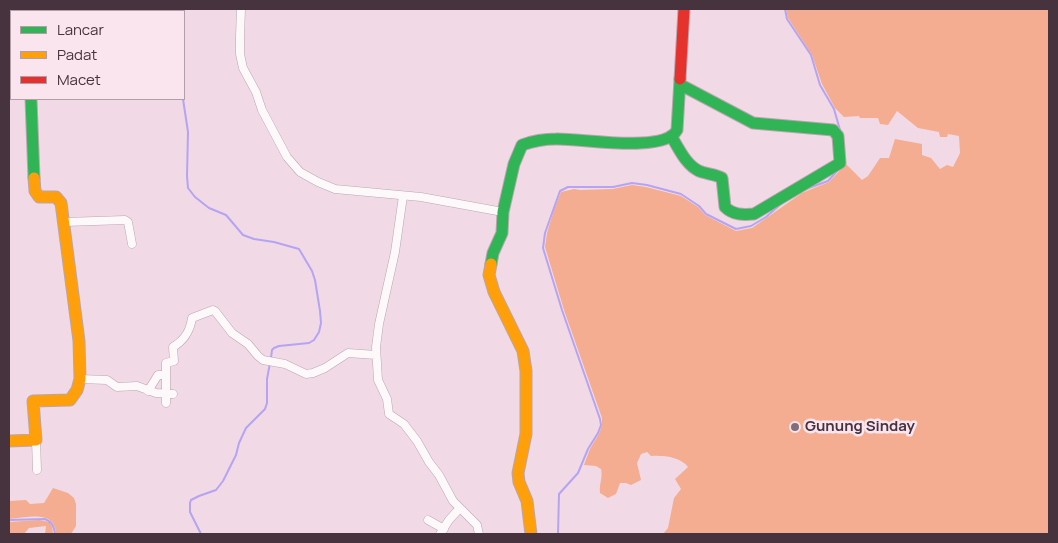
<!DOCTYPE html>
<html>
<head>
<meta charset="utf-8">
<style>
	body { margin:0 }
	#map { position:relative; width:1058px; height:543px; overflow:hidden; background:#f1dae5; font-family:Manrope,sans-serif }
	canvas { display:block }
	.frame { position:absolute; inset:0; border:10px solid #47333d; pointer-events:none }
	.legend { position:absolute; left:10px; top:10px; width:175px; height:90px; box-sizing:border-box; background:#fae5ef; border:1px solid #b29ea8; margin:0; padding:6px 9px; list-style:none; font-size:15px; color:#47333d }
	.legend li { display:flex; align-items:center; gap:10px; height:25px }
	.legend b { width:25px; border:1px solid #b29ea8 }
</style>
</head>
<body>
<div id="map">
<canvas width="1058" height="543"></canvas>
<div class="frame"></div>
<ul class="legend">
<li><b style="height:6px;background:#30b455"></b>Lancar</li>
<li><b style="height:6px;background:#ff9f0a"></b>Padat</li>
<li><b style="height:6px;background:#e5322d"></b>Macet</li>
</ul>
</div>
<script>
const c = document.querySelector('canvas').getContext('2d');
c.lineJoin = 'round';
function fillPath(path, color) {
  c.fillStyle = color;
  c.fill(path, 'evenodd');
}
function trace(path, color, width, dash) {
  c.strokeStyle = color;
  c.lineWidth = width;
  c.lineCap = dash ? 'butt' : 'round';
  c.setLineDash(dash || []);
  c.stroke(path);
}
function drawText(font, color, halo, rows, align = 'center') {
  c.font = font + ' Manrope,sans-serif';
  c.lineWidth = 5;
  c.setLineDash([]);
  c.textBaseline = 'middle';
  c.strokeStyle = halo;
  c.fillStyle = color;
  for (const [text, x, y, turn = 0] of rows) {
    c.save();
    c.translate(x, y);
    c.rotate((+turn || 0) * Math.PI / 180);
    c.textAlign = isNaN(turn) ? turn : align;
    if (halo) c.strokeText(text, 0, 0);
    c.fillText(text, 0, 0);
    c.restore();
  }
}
fillPath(new Path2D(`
	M786,9h263v525h-386l5,-6 6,-30 7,-9 -6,-10 13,-12c-7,-10 -25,-12 -37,-11l-4,-4 -6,2 -4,9 4,17 -10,5 -5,-2h-6l-4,11 -8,4 -8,-5c-1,-10 3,-15 1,-24l-5,-3 -12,-1c2,-6 4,-11 6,-16 6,-11 13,-18 12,-31l-38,-108 -19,-63 2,-14 7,-23 7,-18 13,-3 6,1 33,-1 19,-4 14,2 35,9 17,11 7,8 31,16 16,-3 50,-35 27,-11 17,-18 16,16 6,-4 12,-18h9l6,-19 27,5v11l9,3 9,11 7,-4 6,2 7,-14 -1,-17 -11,-2 -1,3h-7l-1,-5 -21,-4 -21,-17 -9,14 -8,-1 -2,-6h-18l-1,-2 -15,1 -9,-9 -13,-24 -10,-29 -24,-37z
	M53,488l15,5 6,5 2,6v22l-5,8h-15c-1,-25 -29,-16 -47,-15v-18l17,-1 4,4 14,-1z
	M39,520l10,2 3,4 1,8h-8l1,-8 -17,2 -5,6h-15v-12z`), '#f4ad90');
trace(new Path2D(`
	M131,9v2
	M785,9l2,10 24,36 9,30 14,24 6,21
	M183,99l5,33 -1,44 1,12 7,9 14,11 17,7 17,20 11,4 20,3 25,7 13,22 3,9 5,31 1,12 -2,9 -5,8 -5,3 -30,3 -5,2 -2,2 -1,8
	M806,189l22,-8 10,-11
	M9,520l36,-1c7,3 9,7 10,15
	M201,534l-11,-22v-9l1,-3 8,-4 17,-6 7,-9 13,-26 3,-12 7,-15 19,-19 2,-6v-24l3,-16
	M558,534l1,-40 19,-21 10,-24 10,-16 3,-8 -1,-6 -38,-109 -19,-62 2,-15 15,-42 8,-4h45l19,-4 15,2 34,9 18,12 7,8 30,15 15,-3 15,-9 15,-13`), '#b5a4f3', 2);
const street = new Path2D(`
	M43,9v2
	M241,9l-1,28v17l3,14 13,24 6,18 25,47 13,15 18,10 17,7 86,8 82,15
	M403,196l-8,56 -16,72 -3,23 2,33 9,19 2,15 15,10 13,17 12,21 10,13 14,26 24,24 2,9
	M65,222l60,-2 3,2 4,22
	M166,375v-12l8,-2 -1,-14c12,-7 17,-16 19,-29l21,-8 2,1 17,22 16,11 10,12 5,4 22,4 21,10 7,-1 12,-5 23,-15 28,2
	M80,379l27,1 10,7 20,-1 19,7 17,1
	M148,391l10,-16h8v28
	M36,440l1,30
	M428,520l16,9
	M440,534l9,-14 10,-11`);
const fast = new Path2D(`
	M31,99l3,79
	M671,136c8,12 14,28 28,35 7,3 16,3 23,7l3,29c8,8 18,8 29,7l86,-51 -2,-27 -5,-6 -80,-7 -72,-38
	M491,264l2,-11 9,-20 1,-21 11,-48 8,-19c11,-4 22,-6 34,-6 25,-1 108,15 121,-9l3,-51`);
const slow = new Path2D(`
	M491,264l-2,11 5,17 29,59 3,20v63l-8,39 1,9 8,19 4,33
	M9,441l27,-1 -3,-39 37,-1 7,-10 3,-11 -1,-38 -18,-138 -5,-6h-17l-4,-6 -1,-13`);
const jam = new Path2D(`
	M680,79l4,-70`);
trace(street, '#b9a6b0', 9);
trace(fast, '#b9a6b0', 13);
trace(slow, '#b9a6b0', 13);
trace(jam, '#b9a6b0', 13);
trace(street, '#fdf9fb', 8);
trace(fast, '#30b455', 11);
trace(slow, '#ff9f0a', 11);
trace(jam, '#e5322d', 11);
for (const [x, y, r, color] of [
	[795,427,5,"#826d78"]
]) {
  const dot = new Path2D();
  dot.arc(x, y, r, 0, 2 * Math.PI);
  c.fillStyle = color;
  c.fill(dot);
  trace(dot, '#fae5ef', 2);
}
drawText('bold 15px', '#47333d', '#fae5ef', [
	["Gunung Sinday",805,427]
], 'left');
</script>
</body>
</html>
